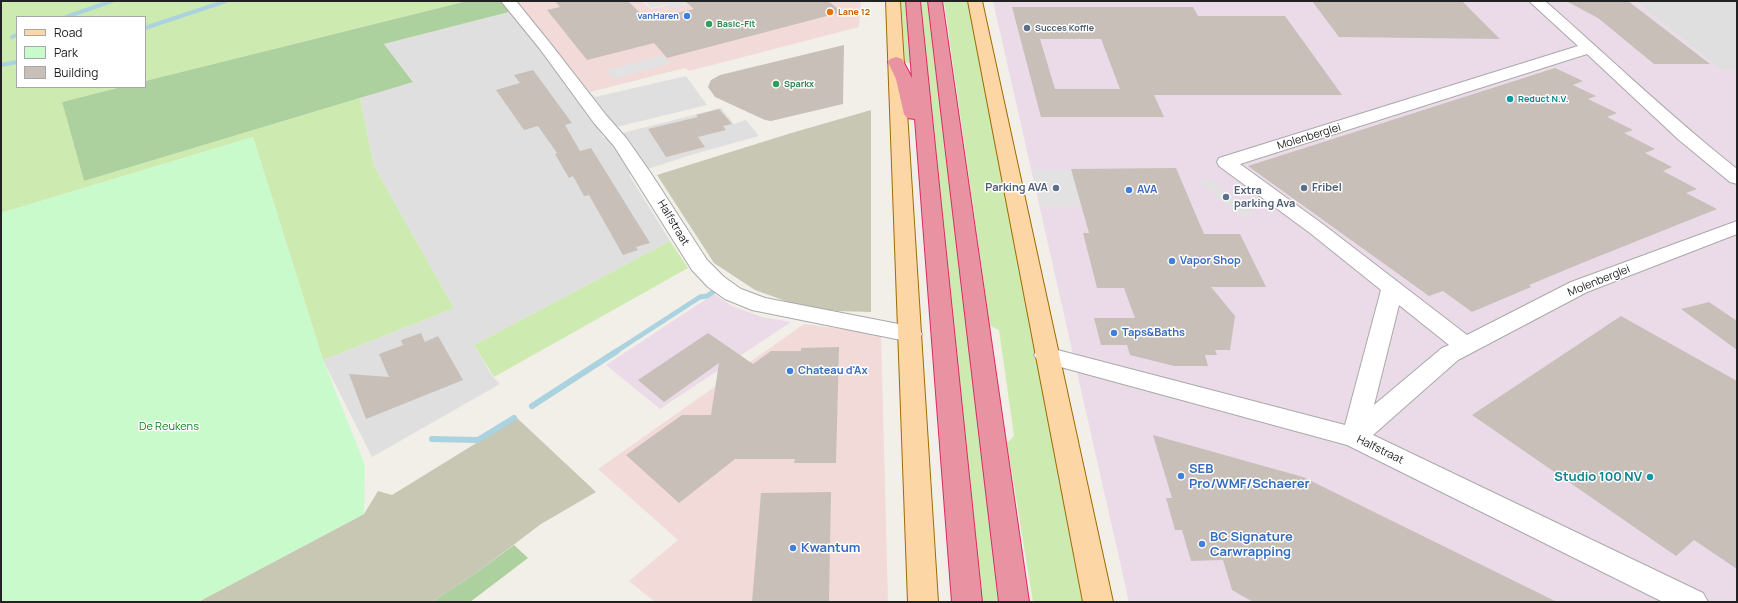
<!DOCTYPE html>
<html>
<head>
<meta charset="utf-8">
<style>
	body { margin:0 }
	#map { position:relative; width:1738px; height:603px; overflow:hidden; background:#f2efe9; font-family:Manrope,sans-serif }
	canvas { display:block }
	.frame { position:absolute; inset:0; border:2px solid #222; pointer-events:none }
	.legend { position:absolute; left:16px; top:16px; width:130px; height:72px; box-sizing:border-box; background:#fff; border:1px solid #a7a7a7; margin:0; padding:5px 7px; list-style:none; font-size:12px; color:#222 }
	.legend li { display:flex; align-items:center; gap:8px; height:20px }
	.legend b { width:20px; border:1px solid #a7a7a7 }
</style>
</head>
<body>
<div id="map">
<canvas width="1738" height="603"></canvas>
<div class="frame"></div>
<ul class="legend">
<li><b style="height:5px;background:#fcd6a4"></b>Road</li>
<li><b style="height:11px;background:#c8facc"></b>Park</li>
<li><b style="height:11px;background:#c7bfb8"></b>Building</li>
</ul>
</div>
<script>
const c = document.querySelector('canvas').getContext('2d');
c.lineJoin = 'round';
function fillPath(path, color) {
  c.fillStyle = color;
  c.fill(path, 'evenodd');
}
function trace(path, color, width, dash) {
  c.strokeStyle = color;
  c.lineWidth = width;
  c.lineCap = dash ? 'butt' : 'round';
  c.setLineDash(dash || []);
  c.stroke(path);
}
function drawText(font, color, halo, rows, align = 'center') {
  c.font = font + ' Manrope,sans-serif';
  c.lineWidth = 3;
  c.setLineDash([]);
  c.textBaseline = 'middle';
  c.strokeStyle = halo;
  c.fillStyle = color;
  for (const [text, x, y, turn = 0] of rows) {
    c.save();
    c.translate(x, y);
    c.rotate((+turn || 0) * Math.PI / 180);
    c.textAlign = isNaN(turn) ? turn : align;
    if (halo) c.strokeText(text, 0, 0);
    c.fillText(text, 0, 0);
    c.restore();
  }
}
fillPath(new Path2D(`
	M1635,1h102v69h-17z
	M509,12l86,85 91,-21 21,29 -107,26 3,7 118,-30 13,16 12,-4 13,16 -65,18 -65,21 41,66 -196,104 19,32 7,7 -128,73 -49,-97 131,-52 -80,-142 -14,-68 53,-17 -29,-37z`), '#e0dfdf');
fillPath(new Path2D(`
	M502,1h140l9,8 37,-8h173l-2,26 -170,44 -4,-3 -95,24 -81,-80z
	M804,324l77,10 7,268h-233l-26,-21 49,-41 -80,-71z`), '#f2dad9');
fillPath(new Path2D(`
	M993,1h642l85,69h17v532h-608z
	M714,294l18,12 30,11 29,5 -131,87 -54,-44z`), '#ebdbe8');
fillPath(new Path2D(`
	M871,110v202l-35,-1 -42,-7 -39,-14 -41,-27 -57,-88 131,-41z
	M517,418l79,74 -55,32 -62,47 -47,31h-234l166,-88 14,-23 14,4z`), '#c7c7b4');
fillPath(new Path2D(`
	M1,1h466l-322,80v-64h-128v70h104l-59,15 22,79 276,-83 14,68 80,142 -131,52 -70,-223 -252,76z
	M901,1h5l5,62h-6z
	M920,1h8l71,601h-19z
	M944,1h25l113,601h-49l-26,-159 7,-7 -15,-106 -9,-4z
	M670,241l18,27 -194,109 -20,-32z`), '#cdebb0');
fillPath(new Path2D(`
	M467,1h35l7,11 -125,32 29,38 -329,99 -22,-79 59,-15h24v-6z
	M514,545l14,13 -58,44h-38l47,-31z`), '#add19e');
fillPath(new Path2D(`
	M253,137l70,223 42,105 -1,49 -166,88h-197v-389z`), '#c8facc');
fillPath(new Path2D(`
	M644,1h57l-31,8 -4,-4 -15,3z
	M663,55l8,8 -58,16 -7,-9z
	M1033,169l38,1 10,36h-40z
	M1207,178l49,36 -14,3 -44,-36z`), '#e2e2e2');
trace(new Path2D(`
	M66,17l46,-16
	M145,28l81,-27
	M12,37l5,-2
	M1,65l16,-3`), '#aad3df', 4);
trace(new Path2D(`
	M615,352l85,-55 7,-1 9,-6`), '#aad3df', 5);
trace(new Path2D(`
	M532,406l85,-55
	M432,439l46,1 36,-22`), '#aad3df', 6);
fillPath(new Path2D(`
	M555,1h73l19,19 47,-11 -9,-8h143l14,11 -175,46 -13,-15 -67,17 -40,-50 13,-3z
	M1312,1h150l38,38 -161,-2z
	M1566,1h62l82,63h-56l-56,-46z
	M1012,7h181l5,9h87l57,79h-188l10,22h-123zM1040,39h61l19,50h-65z
	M844,45l-1,59 -72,17 -6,-1 -50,-23 -7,-10 3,-7 9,-5z
	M1555,68l28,13 -10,4 23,11 -8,3 29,14 -10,4 26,13 -9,3 31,16 -10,4 27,14 -9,4 34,18 -11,4 31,16 -135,54 -53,22 2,2 -59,25 -29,-21 -14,5 -181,-130z
	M533,70l39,53 -7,2 15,26 11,-3 59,95 -14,4 2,3 -15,5 -34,-60 -5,1 -11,-20 -4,2 -14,-24 2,-1 -19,-27 -14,4 -28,-40 24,-7 -6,-8z
	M719,109l13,15 -9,2 3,4 -28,7 7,10 -39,10 -18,-28 50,-12 -2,-2z
	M1176,168l28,66h36l26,53h-55l24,29 -5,34h-15l2,5h-12l3,11h-34l-44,-11 -3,-10h-26l-7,-27h41l-11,-30h-27l-14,-55h6l-18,-64z
	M1709,302l28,19v29l-56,-41z
	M1621,316l116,65v188l-43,-29 -18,16 -204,-141z
	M421,333l4,9 13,-6 25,44 -97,39 -17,-45 40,3 -10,-23 24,-9 -2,-5z
	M708,333l45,31 18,-13h30v-3l38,-1 -3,116h-42l1,-4h-60l-56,44 -53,-48 56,-40h29l8,-52 -55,39 -26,-22z
	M1153,435l150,42 254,125h-304l-21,-12 -9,-30 -32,1 -9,-31h-7l-9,-32h6z
	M831,492l-2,110h-77l9,-109z`), '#c7bfb8');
const minor = new Path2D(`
	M501,1h15l34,42 56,72 21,24 25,36 55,85 17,17 17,12 24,9 154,30 3,6 -3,6 -8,2 -159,-32 -27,-11 -17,-12 -16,-17 -78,-124 -20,-23 -54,-74z
	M1529,1h16c64,56 125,115 192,168v15l-7,-2 -51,-42 -92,-86 -347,110 84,61 143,110 104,-53 166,-61v13l-150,58 -129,68 -85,75 330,158 5,9h-45l-316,-157 -301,-82 -8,-2 -4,-6 4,-6 8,-2 299,78 36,-135 -71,-57 -91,-67 -2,-4 2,-4 359,-112zM1399,305l50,40 -7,3 -68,57z`);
const major = new Path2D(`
	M886,1h14l38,601h-30z
	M968,1h14l131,601h-30z`);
const highway = new Path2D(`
	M906,1h14l62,601h-30l-37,-483 -8,-1 -3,-4 -8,-35 -8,-17 2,-3 6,-2 6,2 10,19z
	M928,1h14l87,601h-30z`);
trace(minor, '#a9a9a9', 2);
trace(major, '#a06b00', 2);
trace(highway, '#dc2a67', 2);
fillPath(minor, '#fff');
fillPath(major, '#fcd6a4');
fillPath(highway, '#e892a2');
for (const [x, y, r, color] of [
	[830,12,4,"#e8710a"],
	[687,16,4,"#3f7fe0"],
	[709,24,4,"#2e9e5b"],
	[1027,28,4,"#5c6f8a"],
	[776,84,4,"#2e9e5b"],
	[1510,99,4,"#0f9aa8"],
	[1056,188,4,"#5c6f8a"],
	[1304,188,4,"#5c6f8a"],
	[1129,190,4,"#3f7fe0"],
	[1226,197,4,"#5c6f8a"],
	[1172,261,4,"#3f7fe0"],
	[1114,333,4,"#3f7fe0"],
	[790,371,4,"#3f7fe0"],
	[1181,476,4,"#3f7fe0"],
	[1650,477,4,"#0f9aa8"],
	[1202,544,4,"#3f7fe0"],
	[793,548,4,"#3f7fe0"]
]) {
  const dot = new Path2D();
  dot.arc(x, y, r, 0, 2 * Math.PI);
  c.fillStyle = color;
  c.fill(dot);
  trace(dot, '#fff', 1.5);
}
drawText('bold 9px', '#c56008', '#fff', [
	["Lane 12",838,12]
], 'left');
drawText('bold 9px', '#366cbe', '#fff', [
	["vanHaren",679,16]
], 'right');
drawText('bold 9px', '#27864d', '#fff', [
	["Basic-Fit",717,24],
	["Sparkx",784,84]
], 'left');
drawText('bold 9px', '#4e5e75', '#fff', [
	["Succes Koffie",1035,28]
], 'left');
drawText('bold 9px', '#0d838f', '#fff', [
	["Reduct N.V.",1518,99]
], 'left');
drawText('11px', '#222', '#fff', [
	["Molenberglei",1309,137,-17],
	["Halfstraat",673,223,59],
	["Molenberglei",1599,281,-22],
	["Halfstraat",1380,450,26]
]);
drawText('bold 11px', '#4e5e75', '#fff', [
	["Parking AVA",1048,188,"right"],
	["Fribel",1312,188],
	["Extra",1234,191],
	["parking Ava",1234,204]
], 'left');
drawText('bold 11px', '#366cbe', '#fff', [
	["AVA",1137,190],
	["Vapor Shop",1180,261],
	["Taps&Baths",1122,333],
	["Chateau d'Ax",798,371]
], 'left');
drawText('11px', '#0c8416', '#fff', [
	["De Reukens",169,427]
]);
drawText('bold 13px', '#366cbe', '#fff', [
	["SEB",1189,469],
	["Pro/WMF/Schaerer",1189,484],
	["BC Signature",1210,537],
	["Carwrapping",1210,552],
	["Kwantum",801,548]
], 'left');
drawText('bold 13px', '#0d838f', '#fff', [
	["Studio 100 NV",1642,477]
], 'right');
</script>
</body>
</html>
